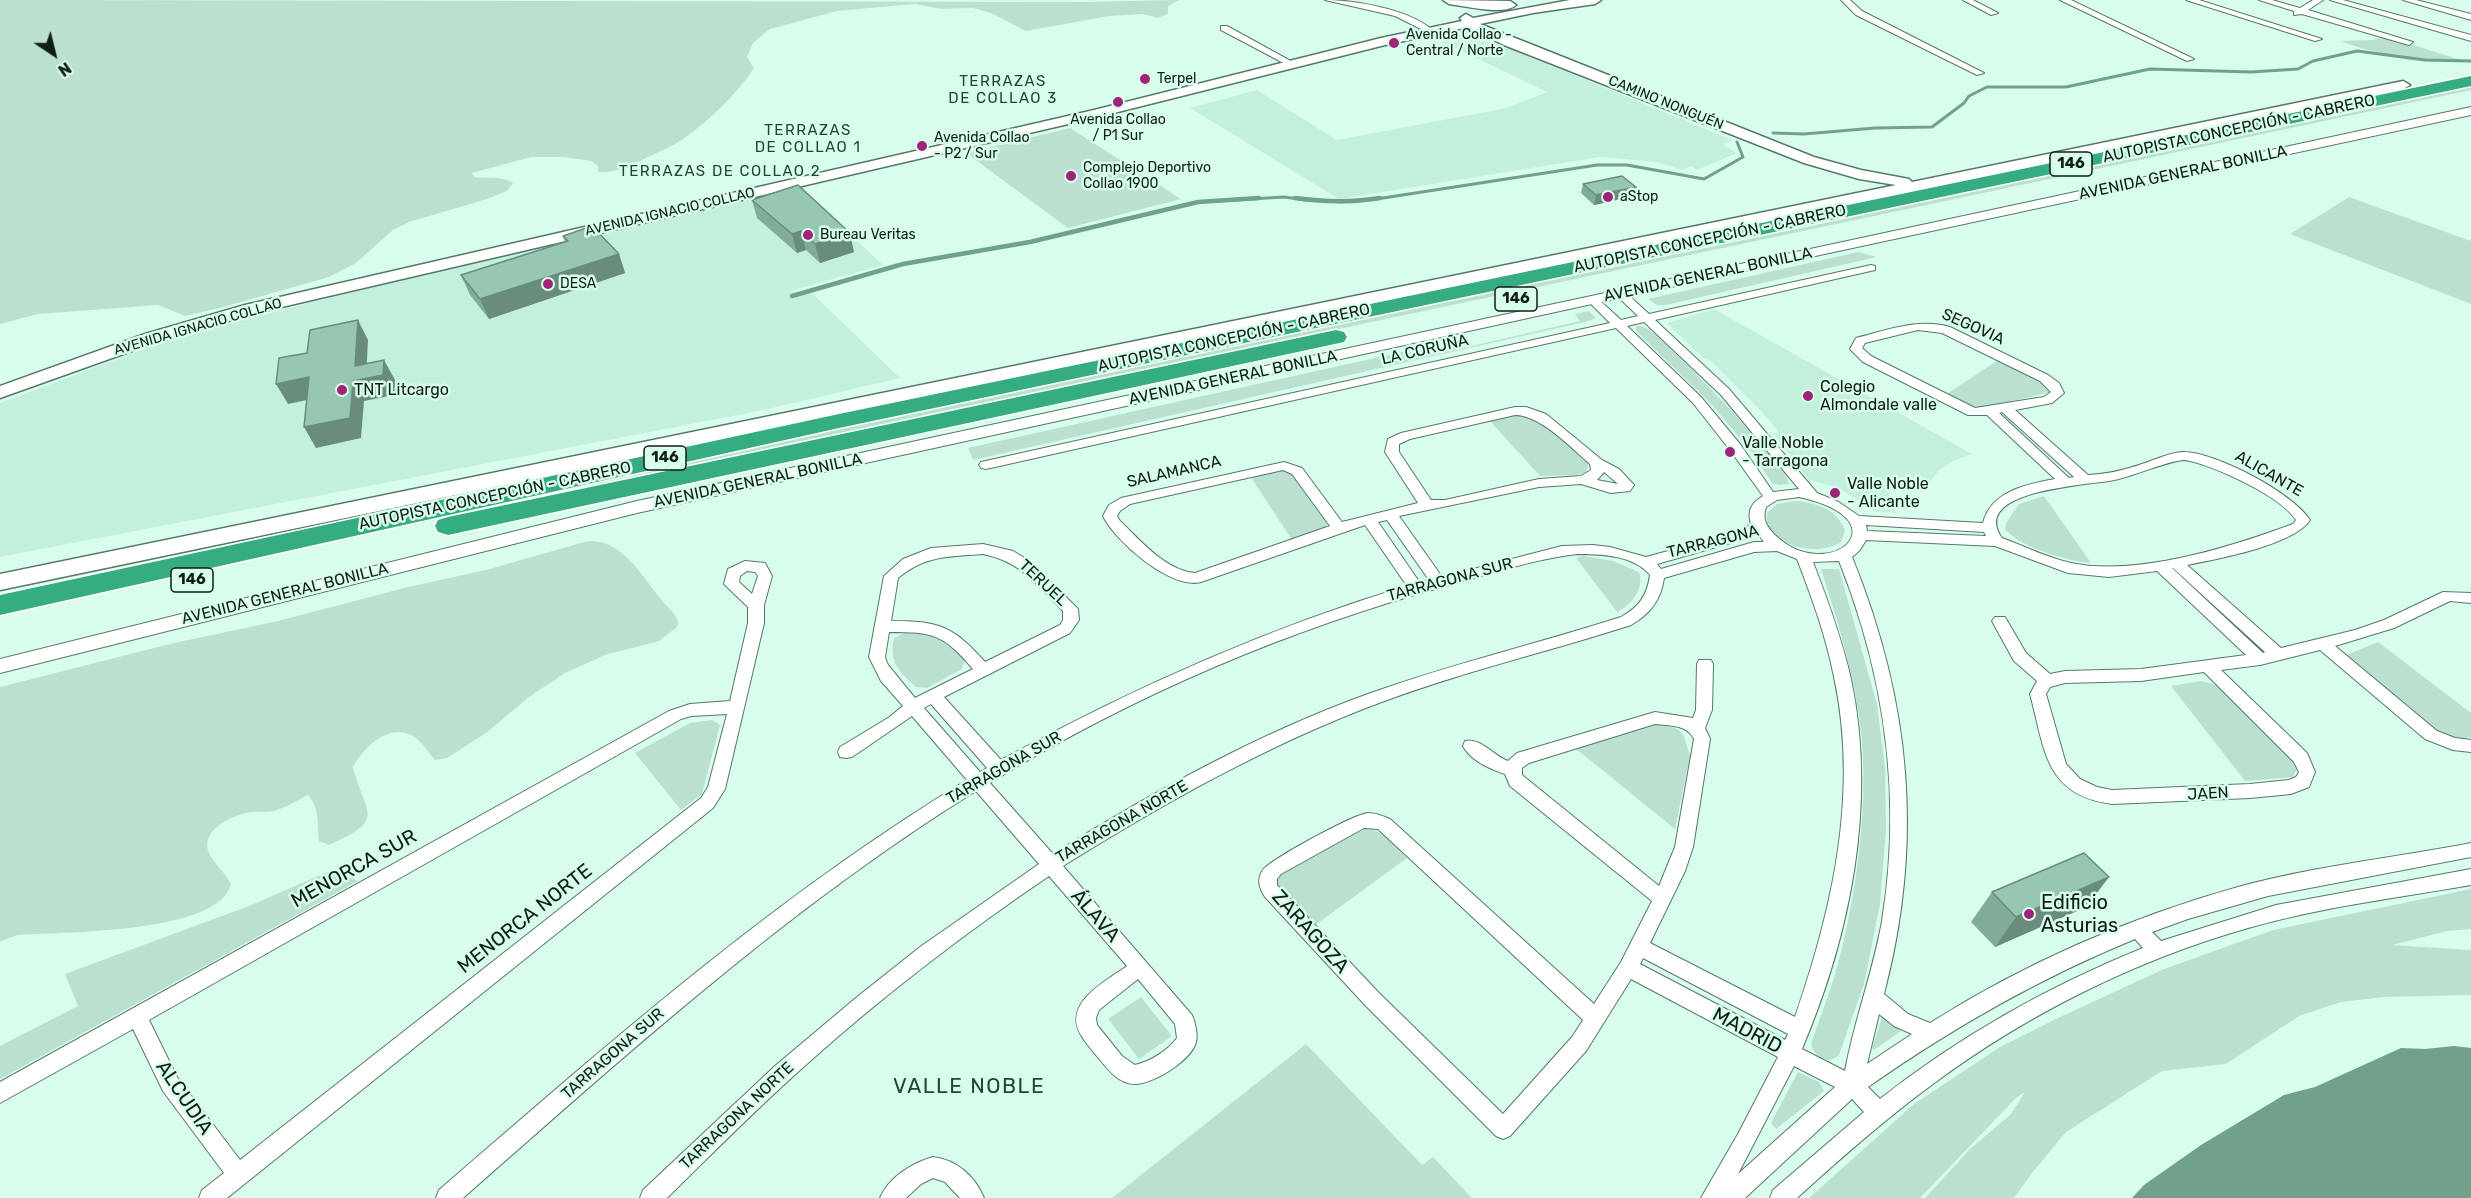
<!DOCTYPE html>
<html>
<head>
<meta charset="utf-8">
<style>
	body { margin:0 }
	#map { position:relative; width:2471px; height:1198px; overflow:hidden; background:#d8feeb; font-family:Rubik,sans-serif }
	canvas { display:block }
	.north { position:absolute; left:24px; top:24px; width:60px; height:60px; -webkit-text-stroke:4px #d8feeb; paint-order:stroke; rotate:145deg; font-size:16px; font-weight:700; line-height:24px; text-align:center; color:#0f1d17 }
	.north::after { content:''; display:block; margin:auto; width:21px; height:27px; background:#0f1d17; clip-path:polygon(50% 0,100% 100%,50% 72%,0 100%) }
</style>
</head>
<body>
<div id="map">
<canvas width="2471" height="1198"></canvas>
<div class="north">N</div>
</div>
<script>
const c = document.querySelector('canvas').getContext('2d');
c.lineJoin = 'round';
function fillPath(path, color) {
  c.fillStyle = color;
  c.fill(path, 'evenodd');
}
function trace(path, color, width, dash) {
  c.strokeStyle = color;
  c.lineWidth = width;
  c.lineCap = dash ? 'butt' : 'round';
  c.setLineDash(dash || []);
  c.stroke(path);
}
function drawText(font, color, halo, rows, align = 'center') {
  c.font = font + ' Rubik,sans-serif';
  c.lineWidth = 5;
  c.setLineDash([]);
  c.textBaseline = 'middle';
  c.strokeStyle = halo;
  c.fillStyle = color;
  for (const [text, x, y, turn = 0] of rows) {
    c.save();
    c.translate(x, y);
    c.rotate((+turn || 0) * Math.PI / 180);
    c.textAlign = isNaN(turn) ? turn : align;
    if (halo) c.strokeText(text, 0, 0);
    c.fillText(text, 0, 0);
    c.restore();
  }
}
fillPath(new Path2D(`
	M1467,31l265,109 -9,5 14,8 -40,17 -6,-4 -10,4 -23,-8 -58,-5 -261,42 -149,-91 67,-18 80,50 170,-32 40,-16 -110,-53z
	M800,187l83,78 -93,26 23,3 87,84 -136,32 -764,147v-154l147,-55 87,-26 206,-52z
	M1714,309l258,145 -17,6 -16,10 -10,13 -44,-1 10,31 -21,-2 -37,-24 -28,-7 -34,-45 3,-4 -17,-20 -50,-50 -7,-2 -37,-36z`), '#c3f0db');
fillPath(new Path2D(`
	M0,0l1084,2 95,-2 -11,6v8l-10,4 -15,-4 -34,2 -83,15 -35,-18 -18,-5 -32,1 -25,-5 -37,3 -42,4 -67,18 -17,14 -6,14 7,11c-18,27 -44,52 -71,71 -11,8 -25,13 -37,19 -16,8 -29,15 -48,14v-6l-6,-5 -29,-4h-32l-59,16 2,4c14,2 27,-2 39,6l-6,8 -20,8 -78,23 -16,8 -37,33 -27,14 -109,31 -35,8 -27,-11 -120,9 -38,10z
	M2384,36l77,24c-41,1 -83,-4 -121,-19l33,-1z
	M2471,85v5l-2222,469 560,-126z
	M1070,128l111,71 -113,29 -102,-75z
	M2349,197l122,44v63l-181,-70z
	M1858,252l19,5 -211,48h-9l-9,-6z
	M1589,311l7,7 -7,3 -616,139 -5,-12 443,-98 48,-1 121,-28 -5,-7z
	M1640,326c14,3 28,21 39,31 39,38 75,77 108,120l2,7 -10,1 -7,-2 -22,-33 -38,-45 -76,-74v-5z
	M2000,359l48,25 3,8 -68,16 -17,-3 -21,-10z
	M1518,414l17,4 50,39 4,5 -3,10 -9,3 -37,1 -51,-56z
	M1283,469l10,3 33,47v8l-34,13 -42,-64z
	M2044,496l47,67c-23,-2 -72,-16 -86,-34l1,-6 13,-19z
	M1794,501c21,1 44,8 51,30l-4,11c-22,16 -79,4 -74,-29l10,-9z
	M588,541c40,-2 59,47 84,70l6,10 -1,6 -18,14 -54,14 -40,18 -36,24 -43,36 -39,25 -12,2c-6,-7 -12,-16 -19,-22 -25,-18 -52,9 -63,29 12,48 35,52 -24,78l-10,-4c-2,-16 1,-33 -11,-46 -11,6 -22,12 -34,16 -8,2 -16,0 -24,1 -17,3 -51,18 -41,41 5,11 17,20 22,31 -11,50 -172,48 -214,51l-17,7v-255l174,-44 104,-22 130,-34 78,-17z
	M1583,556l30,5 26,11c6,17 -8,33 -22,40l-41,-54z
	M1821,569h18l38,135 8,64 1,60 -6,76 -16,80 -25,71c-11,11 -25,2 -28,-11 8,-24 18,-49 25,-73 20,-71 33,-166 25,-239 -6,-56 -23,-110 -40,-163z
	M907,632c29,1 39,5 58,28l-3,9 -35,19 -11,-1c-18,-16 -27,-25 -22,-49z
	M2378,642l93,71v24l-11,2 -25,-9 -91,-74z
	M2201,681l15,4 9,6 65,64 7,14 -4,8 -48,4 -74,-95z
	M712,720l8,5 -18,69 -21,16 -46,-57 55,-30z
	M1648,725l21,1 10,4 5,6 6,20 -15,73 -100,-81z
	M1365,829c18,-1 29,17 42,29l-93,68 -35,-34 -4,-13 5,-6z
	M332,870l26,11 -358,198v-33l78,-40 -13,-32 184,-68z
	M2471,889v40l-24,2 -55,14 79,5v45l-87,2 -43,5 -42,14 -73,48 -64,7 -96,61 -34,41 -18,25h-89l45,-49 41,-35 14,-22 -8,5 -97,101h-111l105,-94 86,-57 60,-30 104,-48 109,-39z
	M1141,997l31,39 -33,23 -31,-40z
	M1882,1017l19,14 -27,19 -2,-2z
	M1306,1044l116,121 11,-8 39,41h-360z
	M1798,1072l21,10 5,9 -48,38 -5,-6 2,-4z`), '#b9e1ce');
fillPath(new Path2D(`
	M2454,1046l17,2v150h-339l12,-13 57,-40 83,-50 31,-8 86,-39 24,1z`), '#70a18b');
trace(new Path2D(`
	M1773,133l31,1 71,-6 57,-1 32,-24 5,-7 18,-9h79l84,-18 101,3 47,-3 15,-8 44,-10 68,9 46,1
	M1234,200l50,-3 22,3
	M1370,200l227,-35h30l77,14 39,-22 -6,-15`), '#70a18b', 3);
trace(new Path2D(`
	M1295,198c30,4 55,5 85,0
	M792,296l111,-32 127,-22 168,-40 61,-4`), '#70a18b', 4.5);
const minor = new Path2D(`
	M1325,0c30,0 81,9 105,28l-7,2 -28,-14z
	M1841,0h9l12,11 122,62 -7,2 -121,-60z
	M1963,0h10l25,13 -7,2z
	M2060,0h11l123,59 -7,2z
	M2186,0h13l123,39 -7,2z
	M2259,0h13l28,8 13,-8h10l-15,10 105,32 -4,3 -107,-31 -8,1v-4z
	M2330,0h13l128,35v6z
	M2403,0h13l55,14v6z
	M1221,26h6l71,39 -7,2 -70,-37z
	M1871,265l4,1v4l-220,50 74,69 88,104 20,8 22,15 124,7c8,-32 44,-39 72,-44l-68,-64h-19l-105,-53 -13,-13 6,-11c32,-8 62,-20 94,-11l98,48 11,8 5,10 -12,10 -37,7 73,65c19,-1 37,-5 54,-11 13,-4 26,-11 40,-12 32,-1 111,41 128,68 -16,25 -93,39 -123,45l94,83 74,-18 29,-10 59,-28 28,1v10l-21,-2 -56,27 -59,18 102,85 18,7 16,2v12l-18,-2 -28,-11 -105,-89 -60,15 -39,5 86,83 8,19 -6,15 -18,7 -41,4 -138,6c-68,-9 -67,-55 -82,-110l7,-13 -23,-20 -22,-40 3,-4h10l21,36 24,21 15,-3 76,-2 105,-14 -89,-84 -48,6 -41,-4 -73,-27 -129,-6 -6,10 -8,7c59,145 72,285 32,437l24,20 22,9c95,-60 201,-106 308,-136 76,-21 156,-29 233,-44v14l-203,39 -80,23 -36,13 9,9 115,-36 195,-36v16c-74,13 -150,22 -223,43 -112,32 -221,86 -315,156 -48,35 -92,74 -136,114h-27l3,-8 91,-78 -12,-13 -107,99h-44l37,-64 40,-77 -147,-78 -45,72 -76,85 -7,3 -7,-3 -131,-131 -100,-108c-6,-10 -8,-16 -3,-26 7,-11 92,-57 106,-58 7,0 15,3 22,6l204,185 27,-42 31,-61 -142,-115 -5,-12c-15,-5 -35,-14 -42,-28l2,-5c15,-4 29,15 43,20l9,-8 138,-41 38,6 3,-8 1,-46 2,-4h12l2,4 -1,46 -7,18 5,11 -17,108 -8,24 -35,72 145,74c38,-109 64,-225 39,-340 -8,-41 -22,-79 -37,-118l-20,-8 -23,1 -90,26c-3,22 -14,36 -33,47 -83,27 -170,47 -252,78 -112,42 -215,100 -316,163l129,149c3,7 6,19 4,27 -4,18 -44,43 -62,42 -15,-1 -25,-13 -33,-23 -7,-9 -15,-17 -20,-26 -19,-32 25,-54 46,-69l-78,-90c-84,57 -165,119 -241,187 -49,43 -95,90 -141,135h-27l3,-8 132,-124 82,-69 63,-50 119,-83 -63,-73c-187,116 -348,262 -513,407h-27l3,-8c169,-146 336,-294 528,-410l-55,-64 -60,41 -6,1 -6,-1 -2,-5 2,-5 48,-29 15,-12 -22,-25 -12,-24 15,-81 19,-17 28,-11 52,-4 30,7 18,11 47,47 1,11 -9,13 -126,64 57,63c130,-71 264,-131 406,-174l-42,-61 -164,57c-30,8 -86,-41 -98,-66l6,-11 12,-7 163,-36 18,6 40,54 76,-19 -33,-51 3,-13 13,-6 114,-26h11l20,7 56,46 17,9 15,16 -4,6 -19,2 -30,-9 -42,3 -140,29 43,61 120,-31 31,-1 17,2 36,10 92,-25 13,-8c-4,-13 0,-21 12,-28l-33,-46 -37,-47 -77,-75 -630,141 -5,-1 -2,-3 2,-3 629,-139 -24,-24 6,-3 4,1 25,23 17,-4 -24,-23 6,-3 4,1 25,23zM1644,322l77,73 78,94 -26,3 -33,-48 -39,-47 -74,-71zM1918,330l24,3 98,48 11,11 -7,5 -69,11 -104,-52 -9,-8 3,-5zM2002,412l72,65 -5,1 -70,-65zM1515,415c26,0 56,33 75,49l1,6 -10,6 -42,3 -94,21h-14l-32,-48v-8l11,-5zM2185,460c28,5 96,36 111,60l-3,4c-62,23 -157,53 -222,39 -23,-5 -47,-17 -69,-25 -34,-49 91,-53 112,-58 21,-4 52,-19 71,-20zM1283,470l9,4 38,52 -135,47c-30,-3 -54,-32 -75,-52l-3,-5 3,-5 10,-7zM1604,472l14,12 -21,-4zM1799,497c108,24 28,89 -24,38 -9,-9 -13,-16 -9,-28l11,-7zM1387,520l42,60 -9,3 -42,-61zM1866,525l118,7 2,4 -119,-5zM1757,533l7,9h-10l-93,27 -4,-5 91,-26zM983,554c39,8 53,30 80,57v9l-3,5 -75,37c-32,-36 -46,-41 -94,-41l7,-43c28,-23 50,-21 85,-24zM1577,554c23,0 57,1 73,21 -3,21 -11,32 -29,42 -84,27 -170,47 -253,77 -111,40 -215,98 -315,160l-63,-71c142,-88 302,-155 463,-199 41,-11 82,-25 124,-30zM1839,561c46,115 63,237 43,360 -9,51 -28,100 -37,150l-43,-22c49,-115 75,-246 49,-370 -9,-40 -23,-78 -38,-117zM2172,568h1l92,84 -2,1zM889,632c45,0 54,2 84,37l-58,29 -27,-33 -3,-8zM2204,672l90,90 5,10 -3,5 -7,3 -39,4 -138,6 -15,-3 -17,-8 -14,-15 -20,-70 4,-7 15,-4 76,-2zM931,704l56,64 -7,4 -56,-64zM1655,724c14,2 32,0 39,15l-19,108 -16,39 -137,-111v-7l7,-5zM1364,828l14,1 205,191 -11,17 -69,77 -124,-121 -102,-108v-6l4,-5zM2135,939l8,9c-94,38 -183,88 -263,151l-12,-12c84,-59 172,-109 267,-148zM1643,958l145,76 -3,6 -145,-76zM1138,979l37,45 2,14c-10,13 -26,23 -42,27l-13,-9 -25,-31 -1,-7 3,-8zM1879,1014l15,12 18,8 -45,30zM1794,1066l41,21 -97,87z
	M745,561l20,2 7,13 -8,29v18l-39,166 -12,19 -486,390h-28l3,-8 22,-17 -61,-82 -30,-62 -133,74v-21l669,-371 21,-7 40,-3 18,-78v-16l-24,-23 4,-15zM747,571l8,1 3,4 -6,18 -13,-12 1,-6zM727,714l-19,73 -7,11 -461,362 -63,-83 -28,-57 532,-301 10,-3z
	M933,1157c24,3 42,19 51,41h-24l-15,-16 -12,-4 -12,6 -15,14h-26c9,-21 32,-35 53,-41z`);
const tertiary = new Path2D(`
	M2471,107v8l-879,189 -955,209 -637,160v-14l637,-158z`);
const secondary = new Path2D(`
	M1443,0l67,1 6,4c-12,11 -51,1 -67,-1z
	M1570,0h31l-6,4 -62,9 -53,11 334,133 47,13 48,9 3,3 491,-101 7,4 -7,4 -2403,501v-16l1896,-389 -37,-6 -55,-16 -300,-118 -36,-18 -87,19 -287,72 -838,195 -99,29 -157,56v-12l145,-52 100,-29 849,-195 287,-72 81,-17 -2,-3 6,-4 7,4z`);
const motorway = new Path2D(`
	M2471,76v10l-1632,342 -839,187v-20l839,-181z
	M1336,330l8,2 3,5 -3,5 -896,193 -10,-3 -3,-6 3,-6 10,-3z`);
trace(minor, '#567868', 2);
trace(tertiary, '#567868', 2);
trace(secondary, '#567868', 3);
trace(motorway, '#fff', 3);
fillPath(minor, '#fff');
fillPath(tertiary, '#fff');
fillPath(secondary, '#fff');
fillPath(motorway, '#35ad81');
fillPath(new Path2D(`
	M1583,184l53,3 -2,9 -40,9 -13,-12z
	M752,200l102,52 -34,11 -14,-13 -9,3 -40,-35z
	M563,236l56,18 6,19 -136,46 -19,-24 -9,-20 104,-33z
	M2109,877l-23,30 -91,40 -24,-25 21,-30z`), '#81ac98');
fillPath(new Path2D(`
	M1636,187l-2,9 -40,9 2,-10z
	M801,231l5,19 -9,3 -5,-19z
	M850,233l4,19 -34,11 -5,-19z
	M619,254l6,19 -136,46 -9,-20z
	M358,320l10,20 -2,38 18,-18 11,20 -1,15 -30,6 -3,37 -45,10 -12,-21 51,-61z
	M309,377l12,20 -33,7 -12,-20z
	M2109,877l-23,30 -91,40 21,-30z`), '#698c7c');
const building = new Path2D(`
	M1622,176l14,11 -40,8 -13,-11z
	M798,185l52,48 -35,11 -14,-13 -9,3 -40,-34z
	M592,226l27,28 -139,45 -19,-24 107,-34 -5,-5z
	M358,320l-3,46 29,-6 -1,15 -30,6 -3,37 -46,9 5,-50 -33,7 3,-26 28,-5 3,-23z
	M2084,853l25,24 -93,40 -24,-25z`);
fillPath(building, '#96c8b1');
trace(building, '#698c7c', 1.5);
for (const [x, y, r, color] of [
	[1394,43,6,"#a02377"],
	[1145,79,6,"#a02377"],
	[1118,102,6,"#a02377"],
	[922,146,6,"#a02377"],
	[1071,176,6,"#a02377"],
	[1608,197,6,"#a02377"],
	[808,235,6,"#a02377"],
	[548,284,6,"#a02377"],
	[342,390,6,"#a02377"],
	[1808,396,6,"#a02377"],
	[1730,452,6,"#a02377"],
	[1835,493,6,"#a02377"],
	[2029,914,6,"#a02377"]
]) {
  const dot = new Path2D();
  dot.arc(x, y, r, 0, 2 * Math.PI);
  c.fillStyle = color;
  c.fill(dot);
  trace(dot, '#d8feeb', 2);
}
drawText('14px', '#0f1d17', '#d8feeb', [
	["Avenida Collao -",1406,35],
	["Central / Norte",1406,51],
	["Terpel",1157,79],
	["Avenida Collao",1118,120,"center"],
	["/ P1 Sur",1118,136,"center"],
	["Avenida Collao",934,138],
	["- P2 / Sur",934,154],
	["Complejo Deportivo",1083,168],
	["Collao 1900",1083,184],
	["aStop",1620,197],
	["Bureau Veritas",820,235],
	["DESA",560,284]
], 'left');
drawText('14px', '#0f1d17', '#d8feeb', [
	["CAMINO NONGUÉN",1666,103,22],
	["AVENIDA IGNACIO COLLAO",670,212,-13],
	["AVENIDA IGNACIO COLLAO",198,327,-16]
]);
c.letterSpacing = '1.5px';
drawText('15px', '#224335', '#d8feeb', [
	["TERRAZAS",1003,82],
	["DE COLLAO 3",1003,99],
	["TERRAZAS",808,131],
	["DE COLLAO 1",808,148],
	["TERRAZAS DE COLLAO 2",720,172]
]);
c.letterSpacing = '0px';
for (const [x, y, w] of [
	[2071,164,42],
	[1516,299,42],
	[665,458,42],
	[192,580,42]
]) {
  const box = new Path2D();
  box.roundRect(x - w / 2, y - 12, w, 24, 4.5);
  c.fillStyle = '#d8feeb';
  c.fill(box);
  trace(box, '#0f1d17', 1.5);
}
drawText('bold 15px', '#0f1d17', null, [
	["146",2071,164],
	["146",1516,299],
	["146",665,458],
	["146",192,580]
]);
drawText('16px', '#0f1d17', '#d8feeb', [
	["AUTOPISTA CONCEPCIÓN - CABRERO",2239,129,-12],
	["AVENIDA GENERAL BONILLA",2183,173,-12],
	["AUTOPISTA CONCEPCIÓN - CABRERO",1710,239,-12],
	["AVENIDA GENERAL BONILLA",1708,275,-12],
	["SEGOVIA",1973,327,24],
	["AUTOPISTA CONCEPCIÓN - CABRERO",1234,338,-12],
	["LA CORUÑA",1425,350,-13],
	["AVENIDA GENERAL BONILLA",1233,378,-12],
	["SALAMANCA",1174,472,-13],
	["ALICANTE",2269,474,30],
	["AVENIDA GENERAL BONILLA",758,481,-12],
	["AUTOPISTA CONCEPCIÓN - CABRERO",495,496,-12],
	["TARRAGONA",1713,542,-14],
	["TARRAGONA SUR",1450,580,-15],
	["TERUEL",1043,583,43],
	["AVENIDA GENERAL BONILLA",285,594,-14],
	["TARRAGONA SUR",1004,768,-30],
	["JAEN",2208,794,-3],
	["TARRAGONA NORTE",1122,822,-30],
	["TARRAGONA SUR",613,1054,-41],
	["TARRAGONA NORTE",737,1116,-43]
]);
drawText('16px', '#0f1d17', '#d8feeb', [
	["Colegio",1820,387],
	["Almondale valle",1820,405],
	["TNT Litcargo",354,390],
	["Valle Noble",1742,443],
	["- Tarragona",1742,461],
	["Valle Noble",1847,484],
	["- Alicante",1847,502]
], 'left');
drawText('20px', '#0f1d17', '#d8feeb', [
	["MENORCA SUR",354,869,-29],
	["ÁLAVA",1095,916,49],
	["MENORCA NORTE",525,919,-38],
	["ZARAGOZA",1310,932,48],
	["MADRID",1747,1031,28],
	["ALCUDIA",184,1098,56]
]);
drawText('20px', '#0f1d17', '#d8feeb', [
	["Edificio",2041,903],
	["Asturias",2041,926]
], 'left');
c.letterSpacing = '1.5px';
drawText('21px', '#224335', '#d8feeb', [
	["VALLE NOBLE",969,1087]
]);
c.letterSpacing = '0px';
</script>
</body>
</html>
